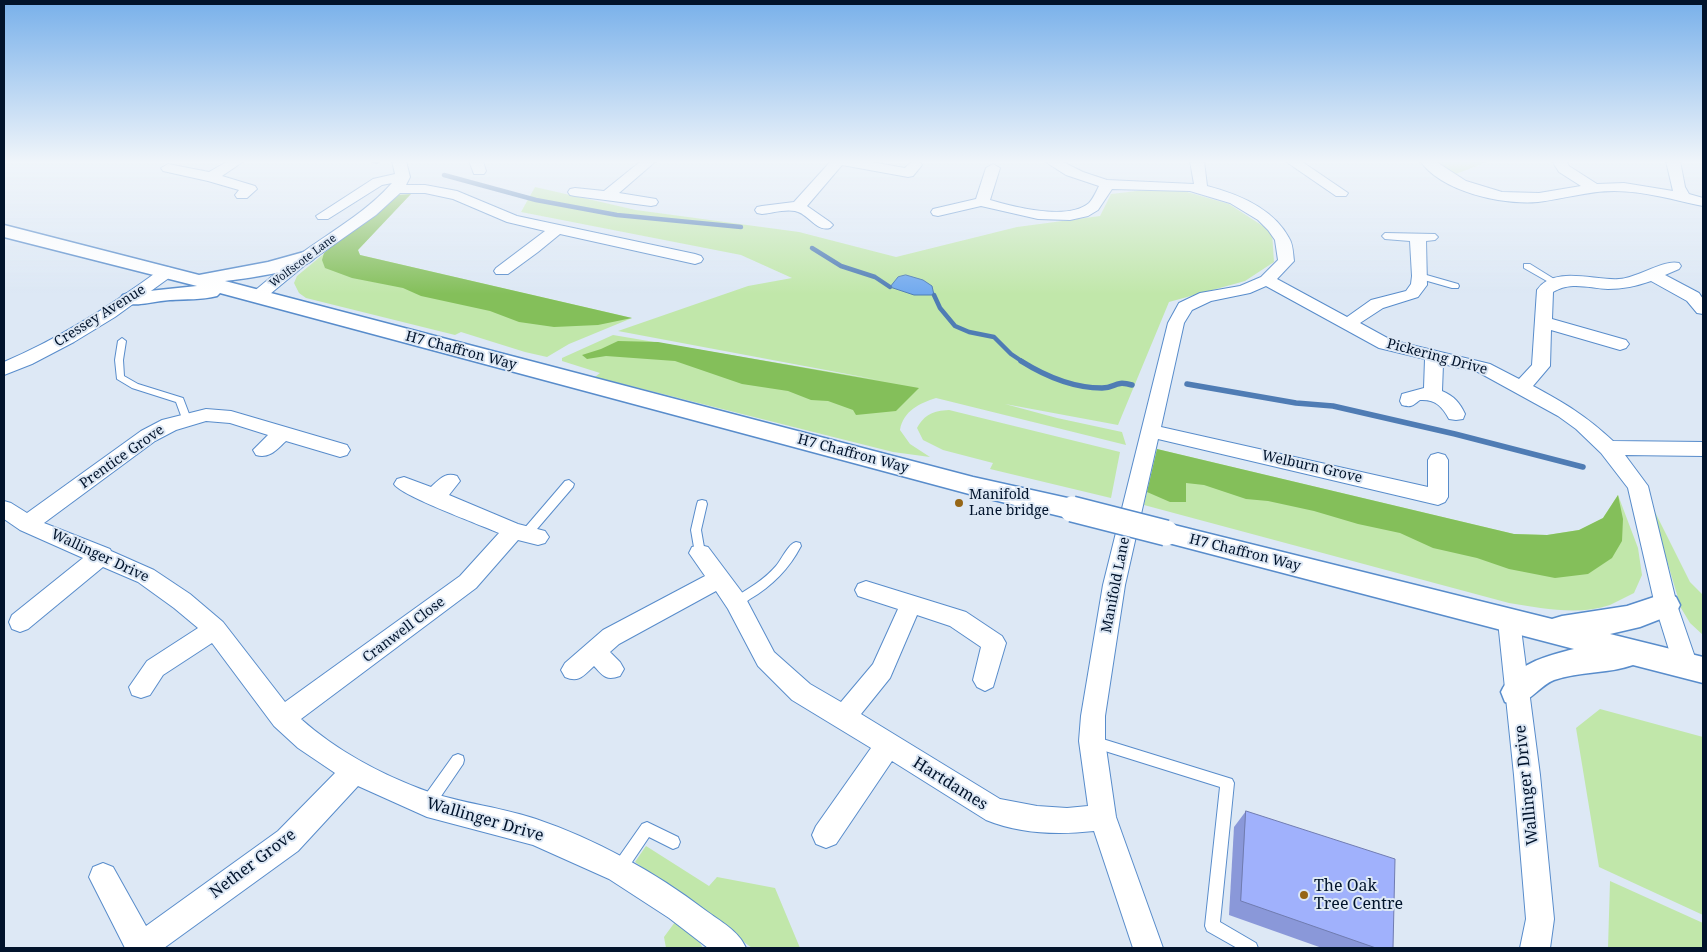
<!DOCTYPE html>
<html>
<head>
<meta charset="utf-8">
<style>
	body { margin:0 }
	#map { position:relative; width:1707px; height:952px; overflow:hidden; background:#dde8f5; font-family:"Noto Serif",serif }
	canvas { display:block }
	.frame { position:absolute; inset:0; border:5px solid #01132b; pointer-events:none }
</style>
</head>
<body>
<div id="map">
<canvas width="1707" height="952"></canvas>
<div class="frame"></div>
</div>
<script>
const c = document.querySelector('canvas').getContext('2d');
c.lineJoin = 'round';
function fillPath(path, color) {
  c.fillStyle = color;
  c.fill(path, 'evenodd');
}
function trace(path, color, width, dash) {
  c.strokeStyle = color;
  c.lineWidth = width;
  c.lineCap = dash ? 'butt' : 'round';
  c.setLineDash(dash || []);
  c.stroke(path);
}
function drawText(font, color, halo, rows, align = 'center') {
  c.font = font + ' "Noto Serif",serif';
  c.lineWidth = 4;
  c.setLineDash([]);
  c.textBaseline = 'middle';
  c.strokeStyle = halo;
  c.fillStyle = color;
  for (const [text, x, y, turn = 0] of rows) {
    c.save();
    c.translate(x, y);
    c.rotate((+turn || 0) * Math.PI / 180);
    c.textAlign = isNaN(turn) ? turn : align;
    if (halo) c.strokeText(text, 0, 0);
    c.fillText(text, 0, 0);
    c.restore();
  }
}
fillPath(new Path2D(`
	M1429,161h61l-42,16z
	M535,187l101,23 163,22 97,25 121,-30 83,-11 11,-22 59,-7 59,17 43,28 2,30 -29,19 -76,21 -51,123 -113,-21 52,14 65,14 4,13 -190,-47c-16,5 -33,13 -36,32l10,14 20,13 -37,-5 -298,-75 5,-4 -38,-12v-3l51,-23 266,45 -261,-49 130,-45 44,-8 -51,-23 -220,-43z
	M395,195l-5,20 -32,35 2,5 272,63 -63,26 -22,13 -22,-5 -64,-20 -6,3 -149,-37 -7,-5 -5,-10 3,-7z
	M949,410l171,42 -9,46 -121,-29 3,-6 -50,-13 -20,-10 -6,-12c8,-14 16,-17 32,-18z
	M1157,449l357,85 33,1 32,-5 24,-12 15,-23 20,53 4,27 -8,18c-8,4 -16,8 -24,12 -32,11 -69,3 -101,-2l-365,-98z
	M1649,500l41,82 13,13v40l-13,-12 -9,-15z
	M1600,709l103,28v178l-104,-48 -23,-139z
	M646,846l63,40 8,-9 58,11 25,60h-48l-117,-86z
	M1610,881l93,42v25h-95z
	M675,922l21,15 7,11h-37l-2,-11z`), '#c1e7aa');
fillPath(new Path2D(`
	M411,194l-53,56 2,5 272,63 -34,7 -44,2 -35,-5 -29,-11 -69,-15 -18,-8 -51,-10 -27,-10 -3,-8 2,-7 71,-58z
	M618,341l40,1 261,46 -23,23 -40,4 -3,-5 -25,-9 -17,-1 -23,-9 -46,-7 -67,-23 -69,-5 -19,3 -5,-4 19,-6z
	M1157,449l357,85 33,1 32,-5 24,-12 15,-23 5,24 -1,22 -10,17 -24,16 -33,4 -46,-9 -32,-11 -44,-10 -33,-15 -42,-9 -44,-13 -46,-10 -22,-2 -42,-14 -18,-2v19h-16l-23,-10z`), '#84bf5a');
const water = new Path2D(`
	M906,275l17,5 9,6 2,9h-20l-24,-8 8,-10z`);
fillPath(water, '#71a9ee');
trace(water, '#4f7cb4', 1);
trace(new Path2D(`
	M373,161l4,1
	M444,175l92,25 81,15 124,12
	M812,248l29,18 34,11 15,10
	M934,295l6,13 15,18 14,6 25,5 17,17 12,8`), '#4f7cb4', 4.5);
trace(new Path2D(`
	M1021,361c24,15 52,27 81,27 14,0 12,-8 30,-3
	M1187,384l109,19 37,3 122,28 128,33`), '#4f7cb4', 5.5);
const service = new Path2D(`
	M1524,264h6l29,18 -1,2h-6l-28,-16z
	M1417,274h6l35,10 1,2 -1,2h-6l-35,-10z
	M122,338l4,3 -3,19 1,16 14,8 45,14 8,21 -2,2h-6l-7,-19 -44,-14 -15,-9 -2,-19 3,-19z
	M569,480l5,4 -1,3 -42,49h-8l-1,-3 1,-3 42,-49z
	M702,500l4,1 1,3 -6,26 4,23 -1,3h-8l-1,-3 -4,-23 6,-26 1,-3z
	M796,542l4,1 1,3c-12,23 -29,40 -51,53 -6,4 -11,9 -18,6l-2,-3 2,-3c16,-10 32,-19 44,-33 6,-7 12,-22 20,-24z
	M1093,736l139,43 2,4 -14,139 36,21 2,5h-21l-30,-17 -2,-5 15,-139 -131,-41 -2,-4 2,-4z
	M458,754l5,2 1,4 -1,4 -30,44 -5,1 -5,-1 -2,-5 2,-5 30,-42z
	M647,822l31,15 2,5 -2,5 -5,2 -24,-12 -25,37 -5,2 -5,-2 -2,-5 2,-5 28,-40z`);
const minor = new Path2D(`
	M228,161h16l-22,15 33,10 2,3 -10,9h-10l-2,-3 4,-5 -31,-9 -45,-10 -2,-3 7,-4 41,8z
	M392,161h14l4,16 -4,8h19l32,6 60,25 178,38 6,2 2,3 -2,3 -6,2 -135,-30 -22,18 -30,22h-12l-2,-3 2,-3 49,-37 -38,-9 -54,-23 -28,-6h-25l-24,22 -71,50 -41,34h-12l-2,-3 2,-3c19,-16 38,-32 58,-46 29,-20 59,-38 82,-64l-10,2 -54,34h-10l-2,-3 57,-37 22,-5z
	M469,161h14l3,10 -2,3h-10z
	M641,161h15l-37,32 37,6 2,3 -2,3 -5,1 -76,-10 -5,-1 -2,-3 2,-3 5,-1 29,3z
	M831,161h35l39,7c5,-5 7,-8 15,-6l2,3 -9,11 -5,1 -66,-12 -35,41 23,16 3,3 -3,3c-14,4 -21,-14 -35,-17 -11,-2 -23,2 -33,3l-5,-1 -2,-3 2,-3 5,-1 32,-4z
	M1044,161h17l22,11 24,8 87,4 -4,-23h14l3,25c31,8 66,22 82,52 4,6 4,15 5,23l-17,18 70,38 24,-17 35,-9 5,-7 1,-8 -2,-35 -25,-2 -3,-3 3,-3 50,1 3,3 -3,3 -9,1 1,44 -9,12 -35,11 -23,15 31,17 99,24 29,15 13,-14 5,-75c17,-25 58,-9 82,-11 19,-1 44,-20 60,-16l2,3 -2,3 -14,6 34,18 4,6v15l-6,-1 -10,-12 -36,-20c-14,5 -28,8 -43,8 -19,-1 -37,-8 -55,3l-1,27 74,21 3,4 -3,4 -6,2 -69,-20 -1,36 -17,20c33,18 52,29 80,55l90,1v14l-78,-1 23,31 29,119 21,61 -4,7 -8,3 -8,-3 -4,-7 -19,-61 -27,-117 -27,-35 -25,-24 -18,-13 -80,-44 -35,-8 -1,27c12,5 18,12 23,23l-2,5 -7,1 -7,-1c-7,-13 -14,-20 -29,-19 -7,5 -8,8 -18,5l-2,-4 2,-7 22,-6 1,-29 -46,-11 -113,-62 -16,7 -39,8 -19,9 -8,13 -23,104 267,60v-27l3,-5 7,-2 7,2 3,5v37l-3,5 -7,3 -280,-66 -33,146 -20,131v25l11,76 47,131h-30l-39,-117c-36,4 -74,3 -108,-11l-94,-59 -56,83 -10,4 -10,-4 -4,-9 4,-9 55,-78 -79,-48 -34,-34 -30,-57 -12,-18 -97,53 -9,8 10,10 4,7 -4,7c-14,5 -17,0 -26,-10 -11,10 -15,17 -29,11l-4,-7 4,-7 38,-33 102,-54 -16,-23 3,-6 8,-2 8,2 36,48 30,57 36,32 31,18 32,-38 25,-55 -40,-13 -3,-6 3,-6 8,-3 100,31 36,24 4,7 -13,44 -8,4 -8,-4 -4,-7 8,-33 -31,-21 -33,-11 -27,63 -29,36 139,85 37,7 30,2 21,-2 -9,-65 2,-25 22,-131 65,-262 11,-20 21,-10 40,-7 21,-9 17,-17 -3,-20 -7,-10 -10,-10 -28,-17 -40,-12 -78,-2 -14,21 -10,6 -18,4 -32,-1 -57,-13 -43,10 -5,-1 -2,-3 2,-3 43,-10 10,-31 7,-4 7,4 -10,32c24,7 78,21 99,3 4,-4 7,-11 10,-17l-33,-11z
	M1285,161h16l47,32 -2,3h-10z
	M1420,161h15l31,20 36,11 37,1 42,-7 -22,-14 -7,-11h14l3,5 28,18 27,-1 49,8 -7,-30h14l5,26 4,7 14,4v8c-29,-6 -59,-15 -89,-15 -26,0 -51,8 -76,11 -36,3 -96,-10 -118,-41z
	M167,267l6,2 2,3 -2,3 -58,42 -41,25 -42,22 -28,11v-13c56,-24 108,-57 157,-93z
	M206,409l25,2 116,34 3,5 -3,5 -7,2 -54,-16c-9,8 -16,18 -30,14l-3,-5 15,-15 -38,-12 -24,-2 -30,9 -21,11 -111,82 66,26 1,2 43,19 36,24 33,28 62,80 175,-126 39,-43c-18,-8 -98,-37 -105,-49l3,-5 7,-2 27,10c9,-8 14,-15 26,-11l3,5 -11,14 69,29 27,7 4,6 -4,6 -7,2 -20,-5 -42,48 -175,131c36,32 83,57 128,73 35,12 72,15 107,27 59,20 119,53 169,91 15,11 34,21 41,38h-38l-39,-30 -60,-39 -76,-34 -106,-28 -69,-31 -60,65 -134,97h-39l-36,-71 4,-10 10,-4 10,4 33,59 132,-95 57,-58 -37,-25 -24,-22 -62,-83 -49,32 -13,20 -9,3 -9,-3 -3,-8 18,-26 51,-33 -24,-20 -36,-26 -35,-15 -75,62 -8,3 -8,-3 -3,-7 3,-7 71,-57 -63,-28 -16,-11v-18l7,2 16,10 114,-82 21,-11z
	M1509,611l8,3 3,7 20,154 14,144 -4,29h-30l6,-29 -12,-144 -16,-154 3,-7z`);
const tertiary = new Path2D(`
	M4,225l195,50 69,-13 36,-10 7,2 3,4c-9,13 -72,21 -89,23l748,196 99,22 9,3 4,7 -4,7 -9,3 -99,-24 -753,-202 -3,3c-15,4 -31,3 -47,4 -16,1 -32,7 -47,3l-3,-4 3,-4 7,-2 67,-7 -193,-49z
	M1166,523l386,96 10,-3 65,-10 39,-13 10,4 4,8 -4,8 -36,14 -30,7 93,23v26l-70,-18c-25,9 -53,6 -79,15 -13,5 -22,20 -38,25l-11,-3 -4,-10c13,-28 45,-36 73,-43l-417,-109 -4,-7 4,-7z`);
trace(service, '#588ccb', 2);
trace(minor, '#588ccb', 2);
trace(tertiary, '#588ccb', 3);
fillPath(service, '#fff');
fillPath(minor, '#fff');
fillPath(tertiary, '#fff');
const tertiaryBridge = new Path2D(`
	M1072,509l94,24`);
trace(tertiaryBridge, '#588ccb', 28, []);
trace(tertiaryBridge, '#fff', 25);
fillPath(new Path2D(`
	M1246,811l147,137h-71l-93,-33 5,-88z`), '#8a98d9');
const building = new Path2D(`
	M1246,811l149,48 -2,89h-17l-135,-47z`);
fillPath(building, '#a0b1fc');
trace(building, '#707cb0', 1);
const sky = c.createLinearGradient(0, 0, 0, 294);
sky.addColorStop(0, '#78b0ea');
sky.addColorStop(0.55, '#f0f5fa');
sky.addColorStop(1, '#f0f5fa00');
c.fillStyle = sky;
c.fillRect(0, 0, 1707, 294);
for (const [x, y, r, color] of [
	[959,503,5,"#966616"],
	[1304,895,5,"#966616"]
]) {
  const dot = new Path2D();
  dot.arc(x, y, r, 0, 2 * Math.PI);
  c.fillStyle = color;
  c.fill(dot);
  trace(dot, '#dde8f5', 2);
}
drawText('11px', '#01132b', '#dde8f5', [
	["Wolfscote Lane",303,261,-37]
]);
drawText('14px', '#01132b', '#dde8f5', [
	["Cressey Avenue",100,316,-32],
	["H7 Chaffron Way",461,351,15],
	["Pickering Drive",1437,357,15],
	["H7 Chaffron Way",853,454,15],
	["Prentice Grove",122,457,-35],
	["Welburn Grove",1312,467,13],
	["H7 Chaffron Way",1245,553,14],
	["Wallinger Drive",100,556,25],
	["Manifold Lane",1116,585,-79],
	["Cranwell Close",404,630,-37]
]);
drawText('14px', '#01132b', '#dde8f5', [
	["Manifold",969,495],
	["Lane bridge",969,511]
], 'left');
drawText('16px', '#01132b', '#dde8f5', [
	["Hartdames",950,784,32],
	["Wallinger Drive",1527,785,-96],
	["Wallinger Drive",485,820,16],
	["Nether Grove",253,864,-37]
]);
drawText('16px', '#01132b', '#dde8f5', [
	["The Oak",1314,886],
	["Tree Centre",1314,904]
], 'left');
</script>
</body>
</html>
